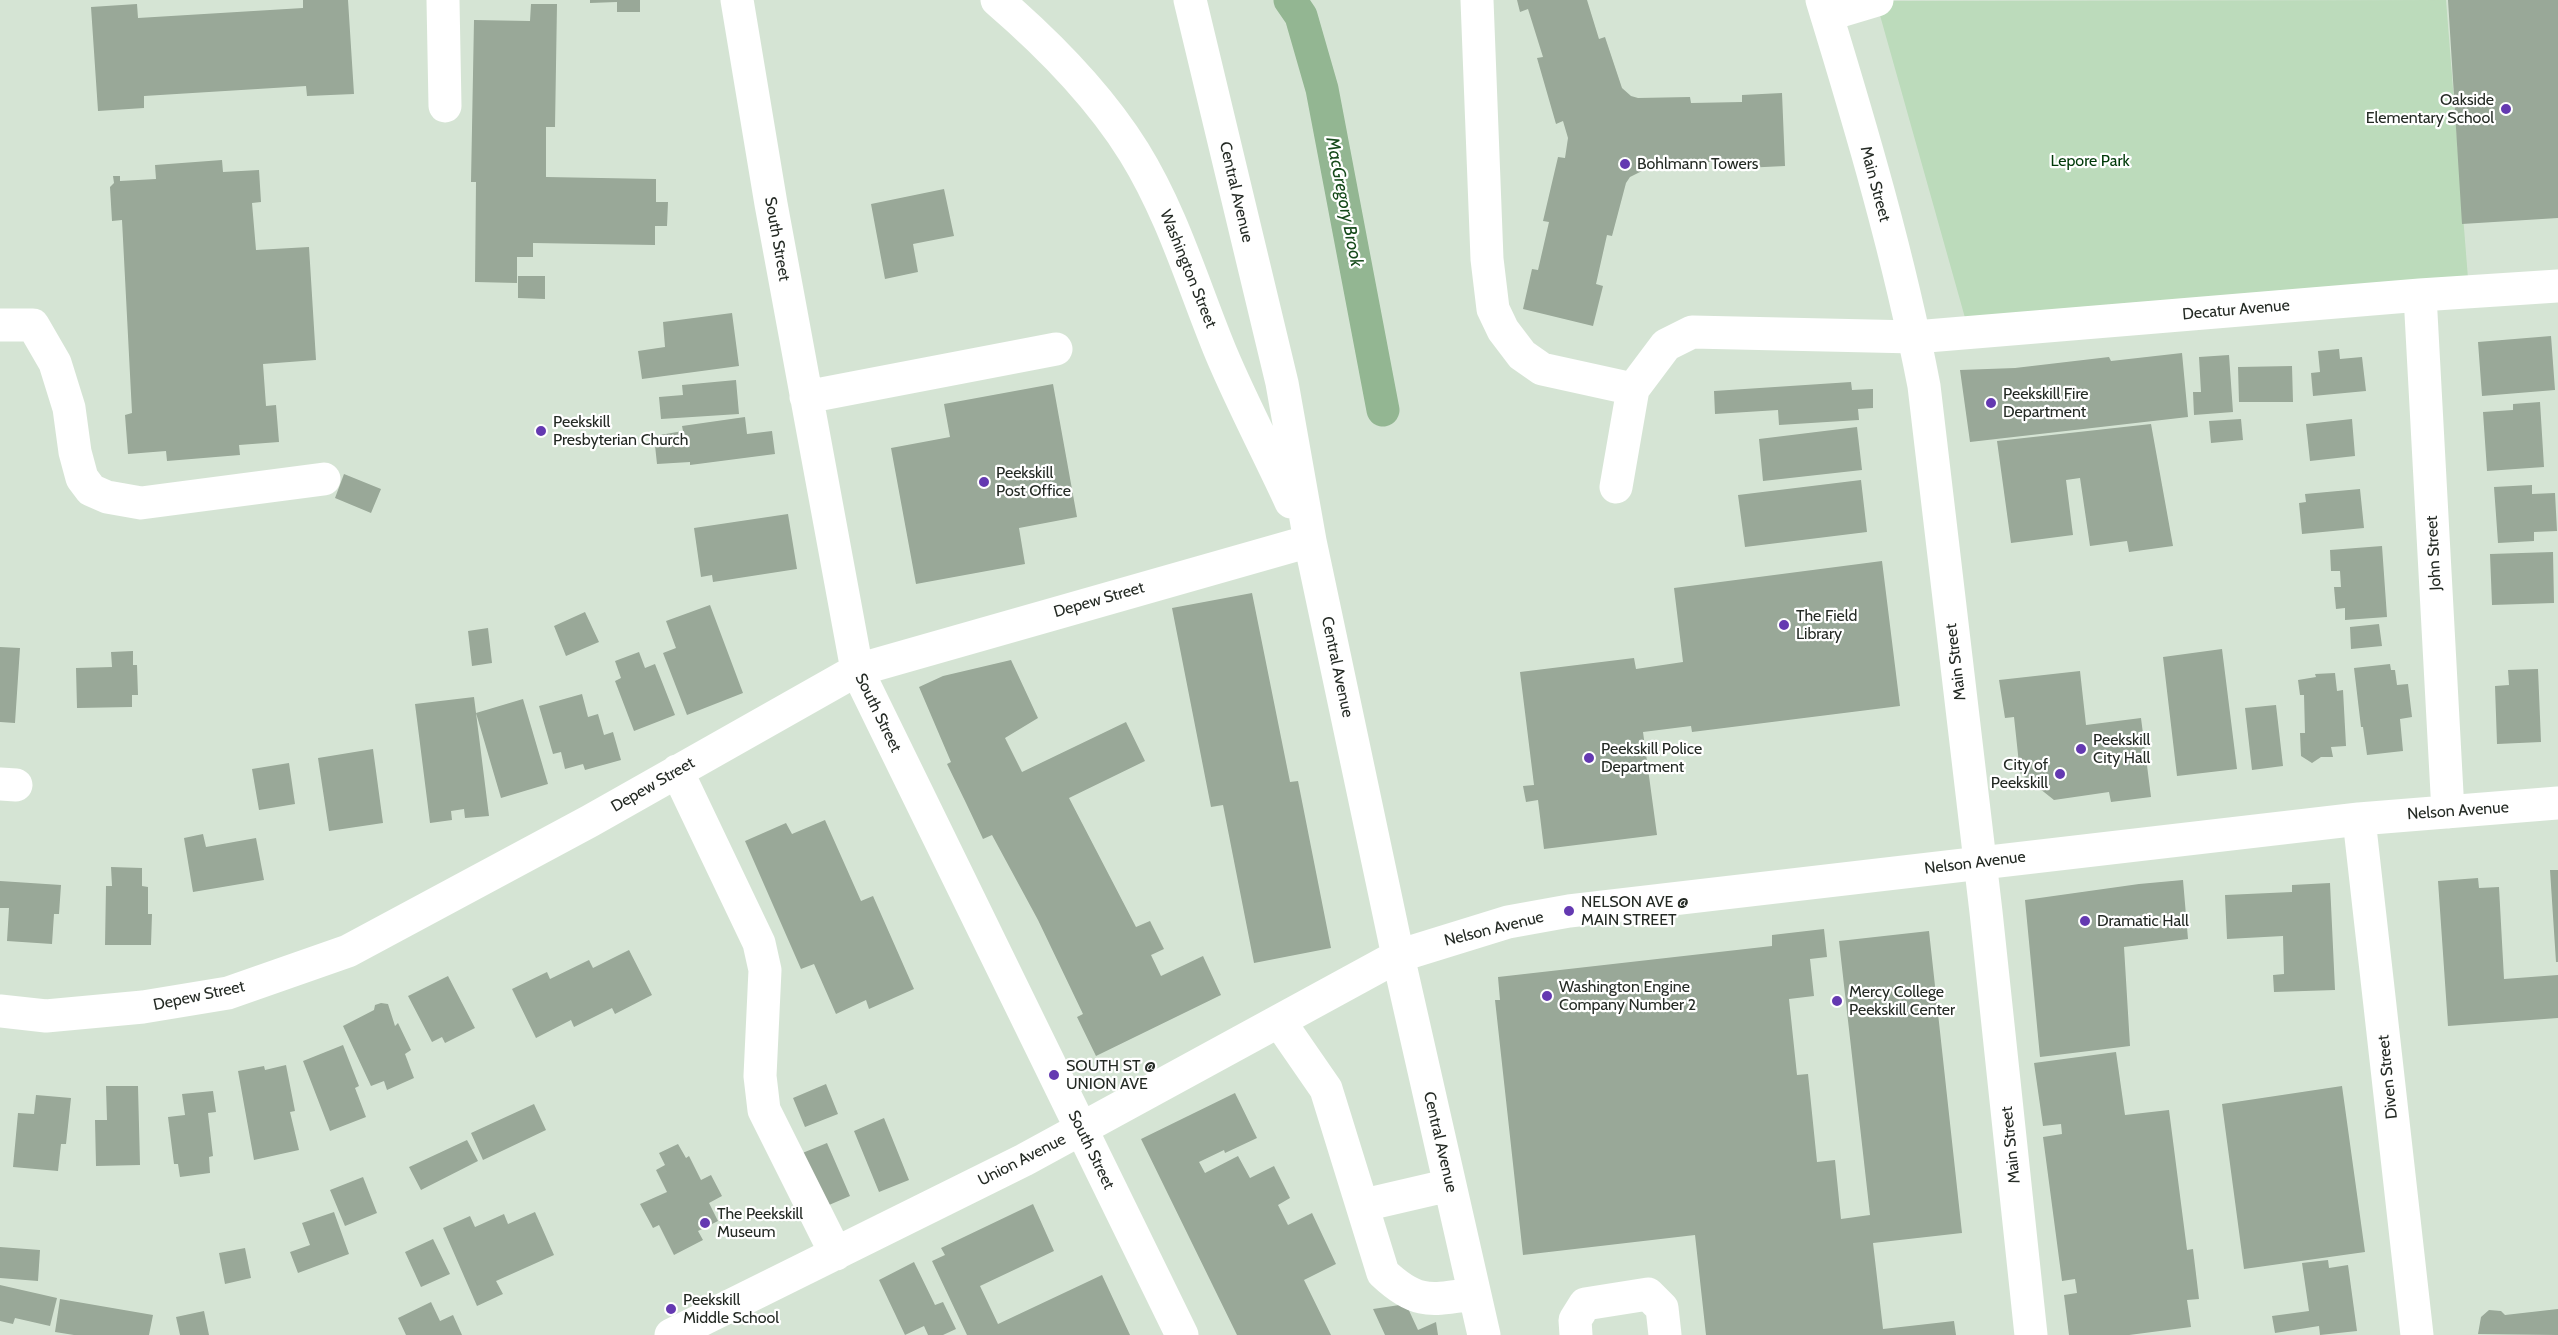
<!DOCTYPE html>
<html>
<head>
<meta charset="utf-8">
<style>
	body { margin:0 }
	canvas { display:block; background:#d5e4d4 }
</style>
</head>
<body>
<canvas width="2558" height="1335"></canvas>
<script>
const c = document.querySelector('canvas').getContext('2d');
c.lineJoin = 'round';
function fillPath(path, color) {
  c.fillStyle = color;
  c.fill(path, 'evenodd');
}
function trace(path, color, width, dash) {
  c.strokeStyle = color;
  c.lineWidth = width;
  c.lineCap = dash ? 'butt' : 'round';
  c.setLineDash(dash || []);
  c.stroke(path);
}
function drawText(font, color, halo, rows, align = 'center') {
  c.font = font + ' Cabin,sans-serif';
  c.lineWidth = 4.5;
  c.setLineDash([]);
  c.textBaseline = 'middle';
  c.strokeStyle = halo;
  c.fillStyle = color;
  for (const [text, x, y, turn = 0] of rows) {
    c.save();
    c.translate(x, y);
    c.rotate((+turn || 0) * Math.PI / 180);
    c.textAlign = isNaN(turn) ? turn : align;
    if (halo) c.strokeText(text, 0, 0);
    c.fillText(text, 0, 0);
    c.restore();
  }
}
fillPath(new Path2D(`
	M2446,0l23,291 -500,41 -93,-331z`), '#bcdbbb');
trace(new Path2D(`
	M1290,0l11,16 21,73 61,321`), '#93b692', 33);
fillPath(new Path2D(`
	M303,0h45l6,94 -47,2 -1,-10 -162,10v12l-46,3 -7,-104 46,-3 1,14 165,-10z
	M590,0h50v12h-23v-10l-27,1z
	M1517,0h70l12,39 6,-2 17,51 9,8 7,2 52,-1 1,6 51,-1v-7l40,-2 3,73 -41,2 -1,-8 -50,3 1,7h-50l-14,7 -4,6 -14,53 -5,-1 -11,49 7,2 -10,40 -70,-17 9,-40 6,1 11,-48 -6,-1 15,-64 7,1 3,-20 -5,-17 -7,3 -19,-66 6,-1 -15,-48 -8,3z
	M2448,0h110v218l-96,6z
	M531,4h26l-2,123h-9v50l110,2v23h12l-1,24h-12v19l-122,-2v14h-16v26l-42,-1 1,-100h-5l3,-162 56,1z
	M222,160l1,12 36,-2 2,32 -9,1 4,47 53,-3 7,113 -53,4 3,42 10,-1 3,37 -40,3 1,10 -73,6 -1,-10 -38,3 -3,-39 7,-2 -10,-193 -10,1 -2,-34 4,-4 -1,-7h7v5l36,-2 -1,-14z
	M944,189l10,47 -41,8 5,28 -33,7 -14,-75z
	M518,276h27v23l-27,-1z
	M732,313l7,53 -97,13 -4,-28 27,-4 -2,-25z
	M2551,336l4,54 -73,6 -4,-54z
	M2339,349l1,10 22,-2 4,34 -53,5 -2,-23 9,-1 -2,-21z
	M2182,353l6,64 -218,25 -10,-72 55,-2 94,-11 2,4z
	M2229,355l4,57 -39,3 -1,-23h8l-2,-35z
	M2292,366l1,36h-54l-1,-35z
	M736,380l3,34 -78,5 -2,-22 24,-2 -1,-10z
	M1851,382l1,8 21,-1v19l-15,1 1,11 -80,5 -1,-15 -63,4 -1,-23z
	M1053,384l24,133 -58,11 6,36 -109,20 -25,-136 59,-11 -6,-33z
	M2540,402l4,65 -57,4 -4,-59 30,-2v-6z
	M745,417l2,17 25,-3 3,23 -85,11v-3l-33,2 -3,-28 29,-5 -1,-5z
	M2241,419l2,21 -32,3 -2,-22z
	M2352,419l3,37 -45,5 -4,-37z
	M2151,424l22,122 -44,6 -2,-11 -37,5 -10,-68 -14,2 7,55 -62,8 -14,-102z
	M1857,427l5,43 -99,11 -4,-42z
	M344,474l37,15 -10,24 -36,-15z
	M1861,480l6,52 -122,15 -7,-52z
	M2532,485v9l23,-1 2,38 -23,1v9l-36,2 -4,-56z
	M2360,489l4,39 -62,6 -3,-31 7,-1 -1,-8z
	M788,514l9,55 -84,13 -1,-7 -11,2 -7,-49z
	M2382,546l5,71 -42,3v-12l-9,1 -2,-22h7l-1,-16h-9l-1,-21z
	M2553,552l1,51 -62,2 -2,-51z
	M1882,561l18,145 -208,26 -1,-6 -48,6 14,103 -113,14 -6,-49 -12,2 -3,-16 11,-1 -14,-113 114,-14 2,11 47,-7 -9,-74z
	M1252,593l38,189 8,-1 33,167 -77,15 -31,-158 -12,2 -39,-199z
	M710,605l33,88 -56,22 -24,-62 13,-5 -10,-27z
	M585,612l14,30 -33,14 -12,-30z
	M2379,624l3,22 -31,3 -1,-22z
	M488,628l4,35 -20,3 -4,-35z
	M0,647l20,1 -5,75 -15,-1z
	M2222,649l15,120 -60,7 -14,-119z
	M133,651v14h4l1,30h-6v12l-55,1 -1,-40 36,-1 -1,-15z
	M639,652l6,16 10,-4 20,51 -41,16 -19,-50 6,-3 -6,-17z
	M1011,660l27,58 -33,20 17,34 104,-50 19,39 -76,37 67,129 14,-6 14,28 -13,6 10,21 42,-20 18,39 -125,61 -19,-39 6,-3 -45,-94 -46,-85 -9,4 -17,-36 -19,-39 4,-2 -32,-75 24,-11z
	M2390,664l1,6h4l2,15 11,-1 4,33 -12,2 3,32 -36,4 -4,-28h-2l-7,-59z
	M2538,669l3,73 -44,2 -2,-58 14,-1 -1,-15z
	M2080,671l6,54 55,-7 10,79 -40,5 -2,-10 -55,8 -34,-27 -6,-56 -9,1 -6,-38z
	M2335,673l2,18 6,-1 3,56 -15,1 2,10h-12l-9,6 -11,-7 -1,-23h5l-1,-38h-4l-2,-15 18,-3 -1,-3z
	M582,694l6,23 10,-3 6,21 9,-3 8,28 -36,10 -2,-6 -18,5 -4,-17 -8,2 -14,-48z
	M474,697l15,119 -24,2 -1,-9 -13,2 1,9 -22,3 -15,-119z
	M523,699l25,85 -47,14 -25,-85z
	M2276,705l7,61 -31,4 -7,-62z
	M373,749l10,74 -54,8 -11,-73z
	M289,763l6,41 -36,6 -7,-41z
	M825,820l36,81 12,-5 41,93 -45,20 -3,-9 -30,14 -22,-50 -13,5 -56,-128 41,-18 6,11z
	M203,834l3,13 50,-9 8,42 -71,12 -9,-54z
	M111,867l31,1v18l6,1v27h4l-1,31h-46l1,-59h6z
	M2550,870h8v92h-2z
	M2478,878l1,10 20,-1 5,92 54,-4v43l-110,8 -10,-145z
	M2183,880l5,59 -64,8 6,99 -90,11 -15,-157 114,-16z
	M0,881l61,4 -2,29h-5l-2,30 -45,-3 2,-33h-9z
	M2330,883l5,107 -61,2 -1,-17 11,-1 -1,-38 -56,3 -2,-44 67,-3v-7z
	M1824,929l3,28 -17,2 4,37 -25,3 8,76 11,-1 9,88 18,-2 6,59 29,-4 -31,-274 90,-10 33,302 -89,10 10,86 71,-8 2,14h-250l-11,-100 -172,20 -28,-255h5l-2,-23 274,-31v-11z
	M629,950l23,45 -37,19 -3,-6 -38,19 -3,-7 -35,18 -24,-49 35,-17 3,7 39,-19 4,8z
	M448,976l27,52 -30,15 -3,-6 -10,5 -24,-46z
	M381,1003l7,1 7,22 3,-3 13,27 -6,4 9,24 -27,12 -3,-9 -13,5 -28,-60 31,-16 1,-5z
	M343,1045l16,41 -4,2 11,29 -36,14 -27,-70z
	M2116,1052l9,63 44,-5 18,140 6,-1 6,50 -12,1 4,27 -62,8h-60l-5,-40 13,-2 -2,-14 -13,2 -19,-144 19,-3 -1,-10 -18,2 -9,-63z
	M286,1065l9,46 -5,1 9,38 -45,10 -16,-89 26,-5 1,4z
	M826,1084l12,30 -33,13 -12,-29z
	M106,1086h32l2,79 -44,1 -1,-46h12z
	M2342,1086l23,166 -121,17 -22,-165z
	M213,1091l3,21 -8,1 5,43 -4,1 1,16 -30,4 -2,-13h-4l-6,-47 17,-2 -3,-21z
	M1235,1093l22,45 -32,15 -1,-3 -25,12 6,11 33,-17 12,22 24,-12 16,32 -12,7 10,20 24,-12 24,51 -32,16 27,55h-94l-96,-196z
	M36,1095l35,3 -5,46h-5l-3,27 -45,-4 5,-54 16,1z
	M534,1104l12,26 -63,30 -12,-27z
	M884,1118l25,62 -30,12 -25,-61z
	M467,1140l11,21 -57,29 -12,-23z
	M827,1143l23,53 -28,12 -22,-54z
	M678,1144l8,14 3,-2 12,24 10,-5 11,21 -13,7 9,18 -20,10 5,9 -29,15 -15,-30 -6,3 -13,-24 27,-12 -11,-22 9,-5 -6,-12z
	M363,1177l14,36 -32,13 -15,-36z
	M1033,1204l21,47 -74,35 18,38 104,-49 28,60h-163l-35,-74 13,-6 -4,-7z
	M334,1212l15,42 -51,19 -8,-21 20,-7 -8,-22z
	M535,1212l19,43 -58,26 7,13 -26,12 -34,-78 27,-12 5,11 29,-13 4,10z
	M433,1239l17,35 -29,13 -16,-35z
	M0,1247l40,3 -2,31 -38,-3z
	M245,1248l6,30 -26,6 -6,-31z
	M2328,1260l1,8 19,-3 9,66 -37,4 -1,-9 -44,7 -3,-17 37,-5 -7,-48z
	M914,1262l21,43 8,-3 13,27 -13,6h-15l-4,-9 -19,9 -26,-55z
	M0,1285l57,13 -7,28 -35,-8 -2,6 -13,-3z
	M60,1299l93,16 -4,20h-75l-19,-3z
	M431,1302l9,19 13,-6 9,20h-56l-8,-17z
	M1406,1304l12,26 18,-8 2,13h-53l-12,-26z
	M2558,1309v26l-80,-1 3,-17 8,-7 12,1 4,4z
	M204,1311l5,24h-29l-4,-18z`), '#99a898');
trace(new Path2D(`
	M443,0l2,106
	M737,0l34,204 86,466 325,665
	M997,0c51,44 101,94 137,152 39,63 59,133 87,201 21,50 47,99 70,149
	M1190,0l92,383 28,158 88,415 86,379
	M1477,0l10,259 6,50 10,21 19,25 20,14 91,20 -17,98
	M1827,15l50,-15
	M2420,295l28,517
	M0,325h33l22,38 14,45 6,44 7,26 9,12 16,7 34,6 183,-24
	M1633,389l33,-44 26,-13 223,5 505,-42 138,-9
	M806,397l250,-48
	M677,771l82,172 6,27 -5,106 4,34 72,144
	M0,784l16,1
	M2359,819l58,516
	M0,1011l46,5 97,-9 85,-14 120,-42 242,-130 267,-151 453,-129
	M1279,1021l47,68 57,184c34,32 47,27 91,21
	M1364,1205l86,-20
	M671,1335l353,-175 374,-204 110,-34 61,-11 790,-92 199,-16
	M1576,1335l-1,-15 10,-16 63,-10 14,14 3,27`), '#fff', 33);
trace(new Path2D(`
	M1822,0c39,127 77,256 102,386l62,526 45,423`), '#fff', 33);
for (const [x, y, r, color] of [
	[2506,109,6,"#6439b1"],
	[1625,164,6,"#6439b1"],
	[1991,403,6,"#6439b1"],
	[541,431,6,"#6439b1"],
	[984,482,6,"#6439b1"],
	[1784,625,6,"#6439b1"],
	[2081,749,6,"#6439b1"],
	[1589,758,6,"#6439b1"],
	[2060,774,6,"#6439b1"],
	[1569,911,6,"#6439b1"],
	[2085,921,6,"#6439b1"],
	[1547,996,6,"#6439b1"],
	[1837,1001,6,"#6439b1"],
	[1054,1075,6,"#6439b1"],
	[705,1223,6,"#6439b1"],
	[671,1309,6,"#6439b1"]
]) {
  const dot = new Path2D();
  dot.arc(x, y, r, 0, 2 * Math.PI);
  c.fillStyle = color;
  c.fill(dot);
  trace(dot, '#fff', 2);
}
drawText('16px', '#242a24', '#fff', [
	["Oakside",2494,100,"right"],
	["Elementary School",2494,118,"right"],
	["Bohlmann Towers",1637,164],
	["Peekskill Fire",2003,394],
	["Department",2003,412],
	["Peekskill",553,422],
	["Presbyterian Church",553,440],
	["Peekskill",996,473],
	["Post Office",996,491],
	["The Field",1796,616],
	["Library",1796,634],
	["Peekskill",2093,740],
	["City Hall",2093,758],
	["Peekskill Police",1601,749],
	["Department",1601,767],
	["City of",2048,765,"right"],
	["Peekskill",2048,783,"right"],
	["NELSON AVE @",1581,902],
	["MAIN STREET",1581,920],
	["Dramatic Hall",2097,921],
	["Washington Engine",1559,987],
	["Company Number 2",1559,1005],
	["Mercy College",1849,992],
	["Peekskill Center",1849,1010],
	["SOUTH ST @",1066,1066],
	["UNION AVE",1066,1084],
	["The Peekskill",717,1214],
	["Museum",717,1232],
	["Peekskill",683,1300],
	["Middle School",683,1318]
], 'left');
drawText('16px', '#013a09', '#fff', [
	["Lepore Park",2090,161]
]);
drawText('16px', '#242a24', '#fff', [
	["Main Street",1875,184,75],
	["Central Avenue",1236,192,77],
	["South Street",777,239,80],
	["Washington Street",1188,269,68],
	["Decatur Avenue",2236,310,-5],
	["John Street",2434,553,-93],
	["Depew Street",1099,600,-16],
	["Main Street",1956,662,-97],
	["Central Avenue",1337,667,78],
	["South Street",878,713,64],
	["Depew Street",653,785,-30],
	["Nelson Avenue",2458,811,-4],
	["Nelson Avenue",1975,863,-7],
	["Nelson Avenue",1494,929,-14],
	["Depew Street",199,996,-12],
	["Diven Street",2388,1077,-96],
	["Central Avenue",1440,1142,77],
	["Main Street",2011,1145,-96],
	["South Street",1091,1150,64],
	["Union Avenue",1022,1160,-27]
]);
drawText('italic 18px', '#15491a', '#fff', [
	["MacGregory Brook",1344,202,79]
]);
</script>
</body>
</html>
